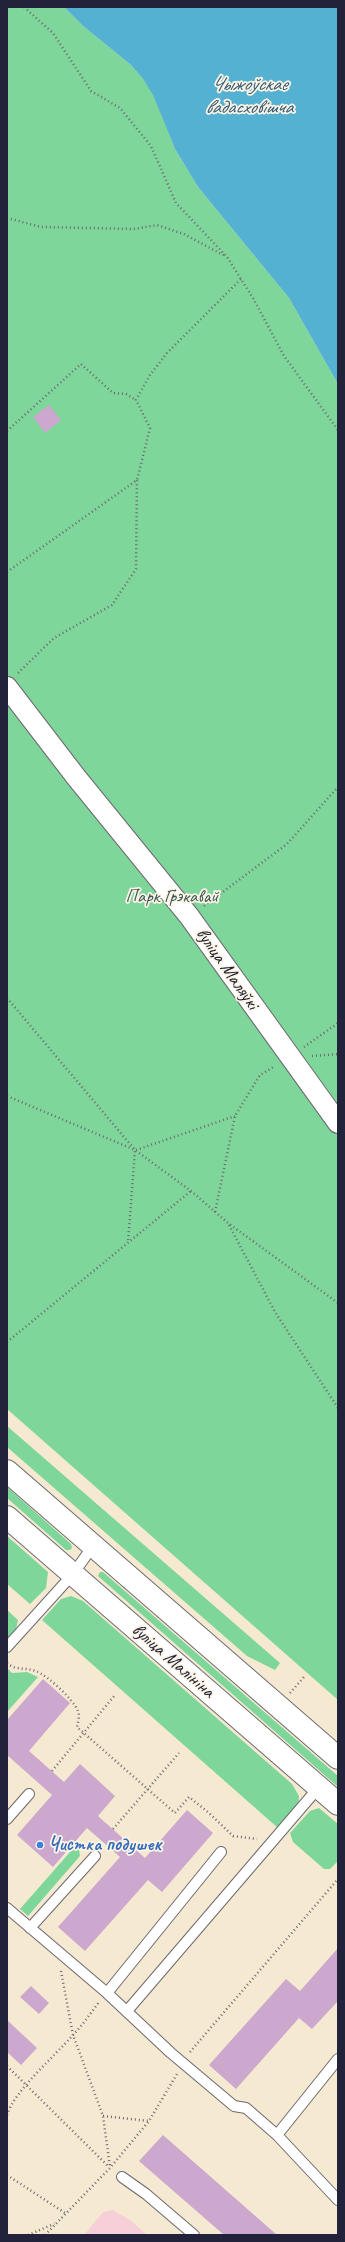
<!DOCTYPE html>
<html>
<head>
<meta charset="utf-8">
<style>
	body { margin:0 }
	#map { position:relative; width:345px; height:2242px; overflow:hidden; background:#f5ead1; font-family:Caveat,sans-serif }
	canvas { display:block }
	.frame { position:absolute; inset:0; border:8px solid #22223b; pointer-events:none }
</style>
</head>
<body>
<div id="map">
<canvas width="345" height="2242"></canvas>
<div class="frame"></div>
</div>
<script>
const c = document.querySelector('canvas').getContext('2d');
c.lineJoin = 'round';
function fillPath(path, color) {
  c.fillStyle = color;
  c.fill(path, 'evenodd');
}
function trace(path, color, width, dash) {
  c.strokeStyle = color;
  c.lineWidth = width;
  c.lineCap = dash ? 'butt' : 'round';
  c.setLineDash(dash || []);
  c.stroke(path);
}
function drawText(font, color, halo, rows, align = 'center') {
  c.font = font + ' Caveat,sans-serif';
  c.lineWidth = 3.5;
  c.setLineDash([]);
  c.textBaseline = 'middle';
  c.strokeStyle = halo;
  c.fillStyle = color;
  for (const [text, x, y, turn = 0] of rows) {
    c.save();
    c.translate(x, y);
    c.rotate((+turn || 0) * Math.PI / 180);
    c.textAlign = isNaN(turn) ? turn : align;
    if (halo) c.strokeText(text, 0, 0);
    c.fillText(text, 0, 0);
    c.restore();
  }
}
fillPath(new Path2D(`
	M113,2210l17,10 17,15h-63l19,-23z`), '#f6cfd8');
fillPath(new Path2D(`
	M7,7h57l19,19 48,39 12,14 10,15 22,55 23,38 91,111 49,86v1316l-331,-291z
	M7,1426l273,237 -5,7 -28,-14 -240,-209z
	M7,1487l64,57 1,4 -2,2h-4l-59,-52z
	M7,1536l41,36 -2,16 -16,16 -23,-20z
	M100,1572h3l235,204v11l-240,-211z
	M71,1596l12,5 209,183 7,12 -1,14 -20,18 -236,-208 19,-21z
	M7,1610l11,10 -2,9 -9,9z
	M7,1668l5,5 15,-1 11,5 -31,35z
	M319,1808l19,16v37l-8,8h-6l-31,-27 -3,-9 20,-22z
	M78,1843l2,13 -52,60 -8,-7z`), '#7fd69a');
fillPath(new Path2D(`
	M64,7h274v377l-49,-86 -91,-111 -23,-38 -22,-54 -10,-16 -12,-14 -48,-39z`), '#54b1d2');
fillPath(new Path2D(`
	M49,405l12,15 -16,13 -12,-16z
	M43,1679l27,24 -41,48 35,31 16,-18 35,32 -17,20 47,42 42,-48 26,23 -51,59 -14,-12 -63,71 -27,-24 62,-70 -33,-29 -34,39 -36,-32 35,-40 -45,-40v-35z
	M338,1948v53l-26,28 -13,-11 -63,71 -27,-24 77,-86 14,12z
	M31,1986l18,17 -10,11 -19,-17z
	M7,2020l30,28 -16,17 -14,-13z
	M163,2135l114,100h-53l-85,-74z`), '#cca7ce');
const lane = new Path2D(`
	M7,1647l66,-73 20,-28
	M7,1819l22,-25
	M7,1908l100,85 64,60 63,53 12,2 31,27 61,65
	M30,1928l65,-72
	M107,1993l114,-141
	M127,2011l192,-224
	M277,2135l61,-76
	M122,2177l24,17 48,41`);
const street = new Path2D(`
	M7,687l69,90 113,139 149,207`);
const secondary = new Path2D(`
	M7,1471l331,287
	M7,1517l331,287`);
trace(lane, '#6c6870', 12);
trace(street, '#6c6870', 22);
trace(secondary, '#6c6870', 24);
trace(new Path2D(`
	M24,7l29,26 38,58 29,17 31,38 25,57 51,54 26,41 31,58 54,74
	M7,218l34,9 94,2 22,-4 27,9 41,22
	M7,431l74,-67 32,29 13,1 10,6
	M7,572l130,-92 13,-52 -14,-28 14,-25 17,-22 74,-74
	M18,673l36,-35 58,-33 24,-36 1,-89
	M204,906l83,-62 51,-57
	M7,998l128,152 -7,93
	M304,1047l34,-24
	M312,1056l26,-2
	M7,1096l128,54 56,41 37,32 110,80
	M136,1150l99,-34
	M215,1212l20,-96 25,-41 15,-9
	M229,1225l46,87 63,96
	M7,1342l184,-151
	M7,1663c9,8 18,4 29,8 12,5 37,28 42,40 2,5 0,11 -1,16l98,86 14,-16 20,16 24,23 24,3
	M290,1693l14,-16
	M52,1771l63,-76
	M113,1829l66,-76
	M61,1971l12,64 30,81 7,51
	M190,2052l148,-173
	M7,2066l102,101
	M7,2115c7,-24 48,-59 65,-79 10,-10 18,-22 27,-34
	M103,2116l46,5
	M7,2175l58,38
	M28,2235l26,-11
	M45,2235l65,-67 39,-47 28,-47`), '#6c6870', 2.5, [1, 3]);
trace(lane, '#fff', 10);
trace(street, '#fff', 20);
trace(secondary, '#fff', 22);
for (const [x, y, r, color] of [
	[40,1845,4,"#3f7fe0"]
]) {
  const dot = new Path2D();
  dot.arc(x, y, r, 0, 2 * Math.PI);
  c.fillStyle = color;
  c.fill(dot);
  trace(dot, '#fcf5e5', 1.5);
}
drawText('19px', '#3e5858', '#fcf5e5', [
	["Парк Грэкавай",172,897]
]);
drawText('19px', '#22223b', '#fcf5e5', [
	["вуліца Маляўкі",227,969,55],
	["вуліца Малініна",173,1661,41]
]);
drawText('bold 19px', '#366cbe', '#fcf5e5', [
	["Чистка подушек",48,1845]
], 'left');
drawText('italic 20px', '#365b77', '#fcf5e5', [
	["Чыжоўскае",249,85],
	["вадасховішча",249,108]
]);
</script>
</body>
</html>
